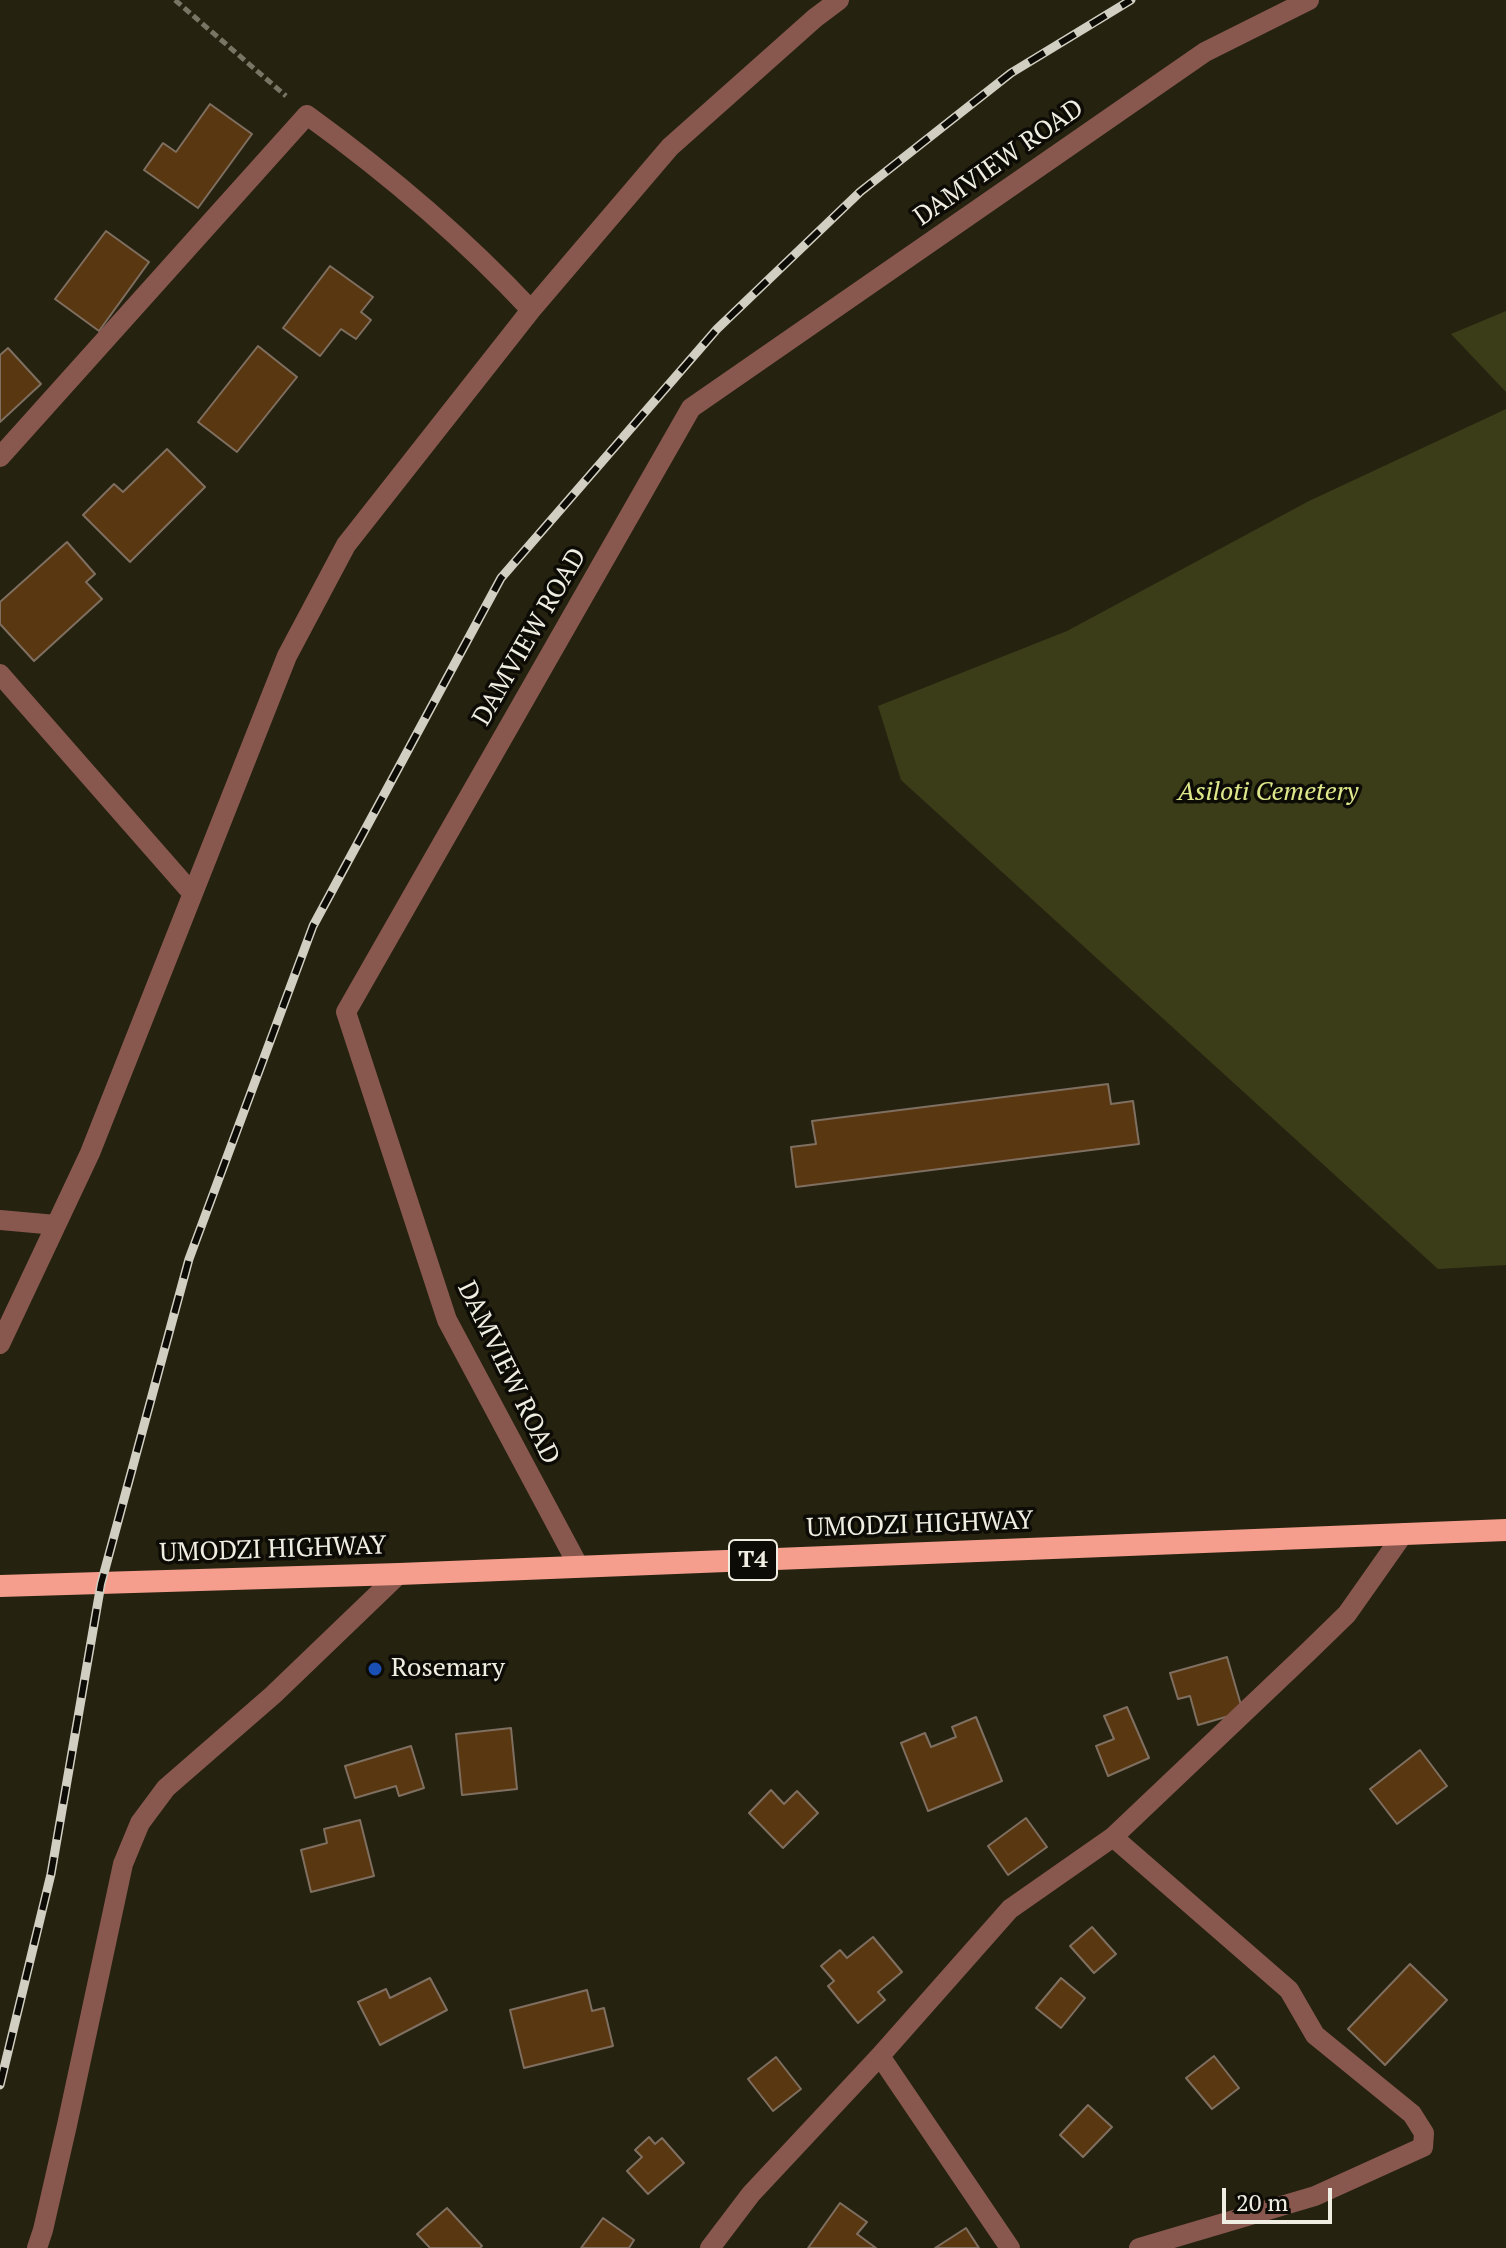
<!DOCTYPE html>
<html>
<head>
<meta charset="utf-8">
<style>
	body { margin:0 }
	#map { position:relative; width:1506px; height:2248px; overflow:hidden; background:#262210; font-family:"PT Serif",serif }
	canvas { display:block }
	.scale { position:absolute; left:1222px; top:2188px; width:110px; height:36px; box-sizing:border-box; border:4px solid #f0ede2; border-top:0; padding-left:10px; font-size:24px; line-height:28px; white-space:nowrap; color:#f0ede2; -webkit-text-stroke:6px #0d0b05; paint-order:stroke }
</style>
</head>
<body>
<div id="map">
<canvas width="1506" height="2248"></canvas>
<div class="scale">20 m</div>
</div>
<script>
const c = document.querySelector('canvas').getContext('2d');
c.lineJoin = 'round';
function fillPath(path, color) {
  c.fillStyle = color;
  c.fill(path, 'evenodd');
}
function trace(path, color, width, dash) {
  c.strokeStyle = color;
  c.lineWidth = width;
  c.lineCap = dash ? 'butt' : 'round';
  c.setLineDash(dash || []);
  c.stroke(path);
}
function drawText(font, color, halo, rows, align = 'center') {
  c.font = font + ' "PT Serif",serif';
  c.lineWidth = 7;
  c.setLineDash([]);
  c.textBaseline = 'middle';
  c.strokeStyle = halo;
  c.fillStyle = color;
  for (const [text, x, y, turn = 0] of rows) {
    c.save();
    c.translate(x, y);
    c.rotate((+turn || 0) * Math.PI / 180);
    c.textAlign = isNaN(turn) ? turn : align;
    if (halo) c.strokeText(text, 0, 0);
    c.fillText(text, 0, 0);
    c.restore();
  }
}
fillPath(new Path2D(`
	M1506,311v81l-55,-58z
	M1506,409v856l-68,4 -537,-489 -23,-74 189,-75 242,-130z`), '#3a3d18');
const building = new Path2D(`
	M210,104l42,30 -54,74 -54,-38 19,-27 13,9z
	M106,231l43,31 -50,69 -44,-32z
	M330,266l43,31 -12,15 10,8 -15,19 -15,-10 -21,27 -37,-28z
	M258,346l39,31 -60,75 -39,-30z
	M8,348l33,36 -41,38v-67z
	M167,449l38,38 -75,75 -47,-47 31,-31 9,8z
	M67,542l28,32 -9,8 16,17 -68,62 -34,-37v-22z
	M1108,1084l3,20 22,-3 6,43 -343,43 -5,-40 25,-3 -4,-23z
	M1227,1657l16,55 -45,13 -8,-29 -12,3 -8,-26z
	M1127,1707l22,51 -41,18 -12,-30 18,-7 -10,-23z
	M976,1717l26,64 -74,30 -27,-68 24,-10 6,14 25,-10 -4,-10z
	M511,1728l6,61 -55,6 -6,-61z
	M411,1746l13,42 -25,8 -3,-10 -41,12 -10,-32z
	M1420,1750l27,36 -50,38 -27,-35z
	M771,1790l13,14 13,-13 21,22 -35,35 -34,-35z
	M1026,1818l21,29 -39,28 -20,-29z
	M360,1820l14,56 -63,16 -10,-42 26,-7 -3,-14z
	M1092,1927l24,27 -22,19 -24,-27z
	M873,1937l29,35 -24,20 7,8 -27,23 -30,-37 6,-5 -13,-15 19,-16 7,8z
	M1410,1964l37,36 -62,65 -37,-36z
	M430,1978l17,32 -67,35 -22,-43 28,-13 4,9z
	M1061,1978l24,20 -24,30 -25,-20z
	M587,1990l5,21 12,-3 9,38 -89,22 -14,-58z
	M1214,2056l25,32 -27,21 -26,-31z
	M776,2057l25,32 -28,22 -25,-32z
	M1088,2105l24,22 -29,30 -23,-22z
	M649,2137l6,7 7,-6 22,25 -36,31 -21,-23 15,-14 -7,-7z
	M840,2203l27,19 -10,12 19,14h-68z
	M447,2208l35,38 -2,2h-50l-13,-14z
	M603,2218l31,22 -5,8h-48z
	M966,2228l13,20h-44z`);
fillPath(building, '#593711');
trace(building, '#7f6f60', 2);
trace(new Path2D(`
	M175,0l111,96`), '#787565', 5, [8, 4]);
trace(new Path2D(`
	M0,457l307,-342c80,58 157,123 224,195
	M0,674l192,219
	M0,1220l56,5
	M0,1344l90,-191 197,-497 59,-111 185,-235 139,-163 145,-129 24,-18
	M1113,1837l176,153 26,45 97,79 12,19 -1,14 -108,49 -176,52
	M880,2056l130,192
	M37,2248l6,-18 24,-105 56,-261 17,-41 26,-35 107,-93 126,-121
	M710,2248l41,-54 129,-138 130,-147 103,-72 196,-186 38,-37 57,-81`), '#88584f', 20);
trace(new Path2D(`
	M579,1567l-132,-247 -101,-308 345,-604 514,-356 104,-52`), '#88584f', 20);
trace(new Path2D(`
	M0,1586l399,-12 1107,-44`), '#f69e8e', 22);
const rail = new Path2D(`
	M0,2085l51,-211 50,-290 88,-325 124,-333 188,-348 216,-249 143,-137 151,-119 120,-73`);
trace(rail, '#d1cec2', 9);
trace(rail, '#0d0b05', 6, [18]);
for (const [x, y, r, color] of [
	[375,1669,8,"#1a4fb4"]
]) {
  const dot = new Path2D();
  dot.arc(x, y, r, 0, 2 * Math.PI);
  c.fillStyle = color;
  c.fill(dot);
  trace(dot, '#0d0b05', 3);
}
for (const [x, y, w] of [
	[753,1560,48]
]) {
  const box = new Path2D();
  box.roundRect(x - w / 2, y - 20, w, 40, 6);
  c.fillStyle = '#0d0b05';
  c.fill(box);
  trace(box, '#f0ede2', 2);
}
drawText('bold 24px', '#f0ede2', null, [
	["T4",753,1560]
]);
drawText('26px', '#f0ede2', '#0d0b05', [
	["DAMVIEW ROAD",999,163,-35],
	["DAMVIEW ROAD",530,637,-60],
	["DAMVIEW ROAD",508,1373,64],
	["UMODZI HIGHWAY",920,1525,-2],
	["UMODZI HIGHWAY",273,1550,-2]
]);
drawText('italic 26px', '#dfe98b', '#0d0b05', [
	["Asiloti Cemetery",1268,793]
]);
drawText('26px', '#f0ede2', '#0d0b05', [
	["Rosemary",391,1669]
], 'left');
</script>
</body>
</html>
